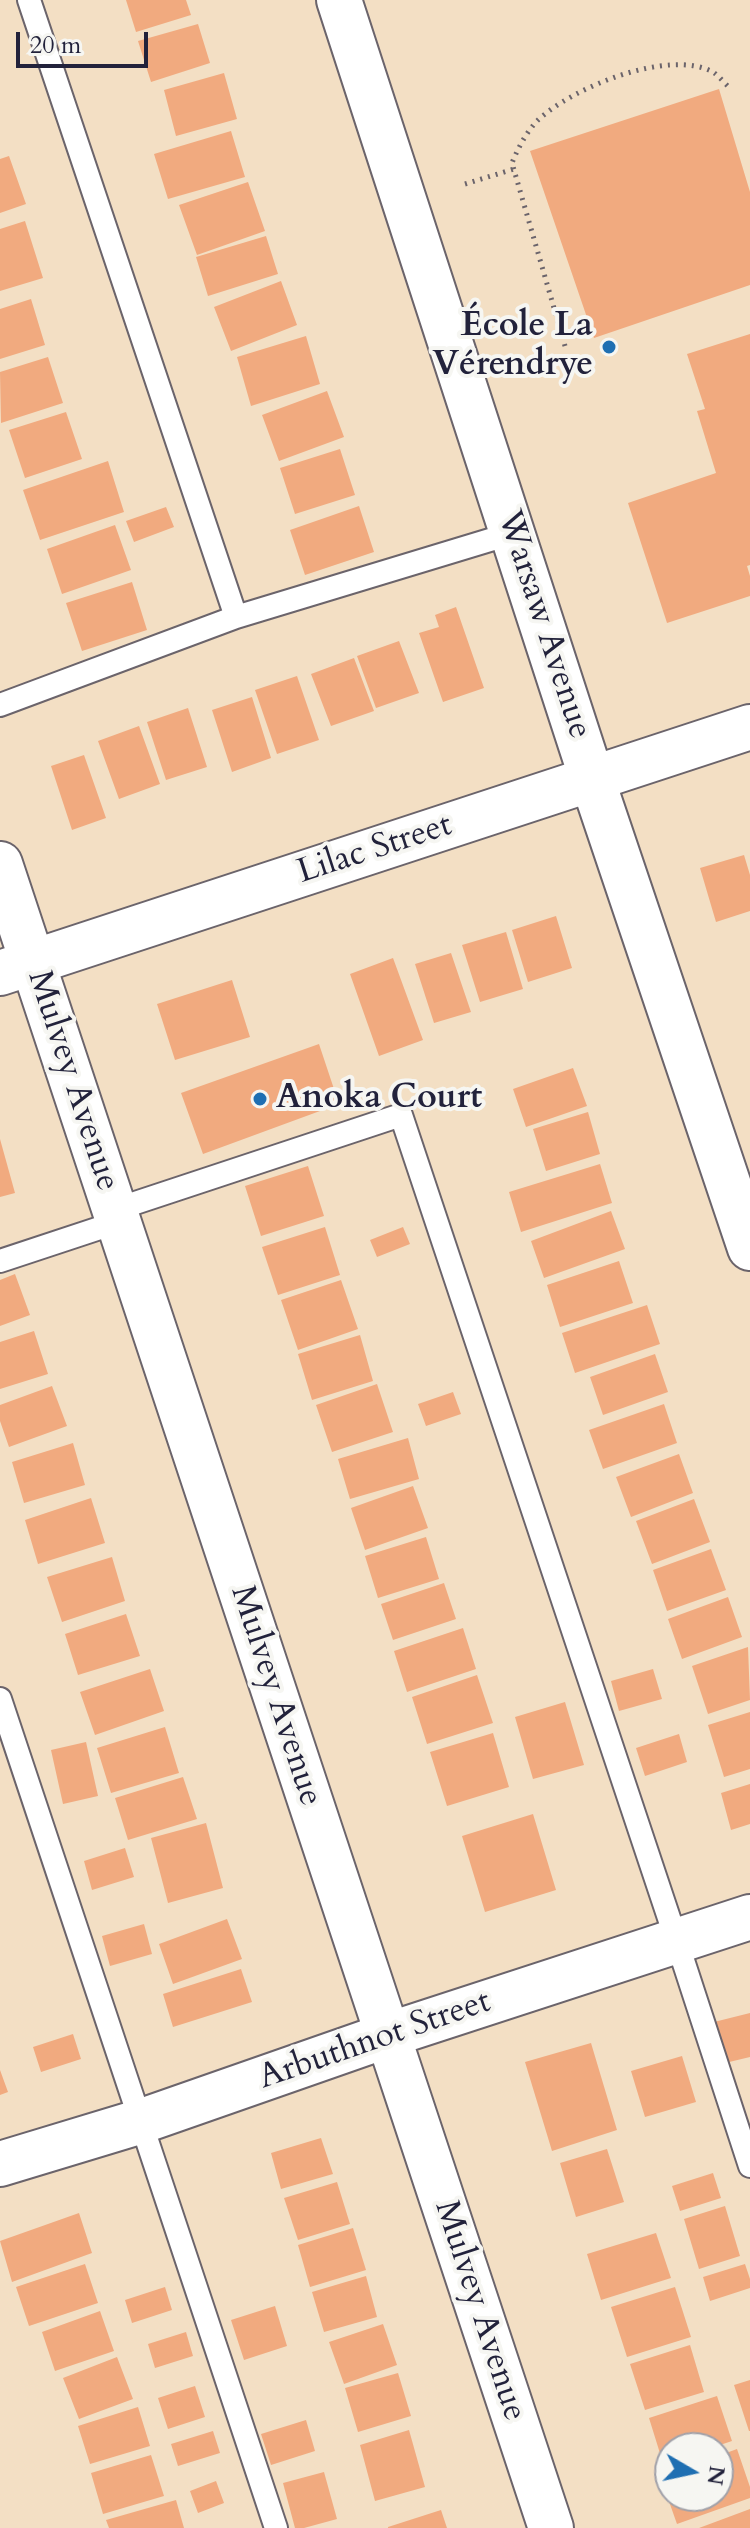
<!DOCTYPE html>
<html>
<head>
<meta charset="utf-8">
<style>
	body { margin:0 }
	#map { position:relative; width:750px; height:2528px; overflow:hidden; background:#f3dfc4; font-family:Cardo,serif }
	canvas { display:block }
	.north { position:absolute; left:654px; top:2432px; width:80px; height:80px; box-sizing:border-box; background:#f6f6f2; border:2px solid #a1a1a9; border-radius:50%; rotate:99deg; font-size:22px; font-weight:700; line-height:32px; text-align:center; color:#22223b }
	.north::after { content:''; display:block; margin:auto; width:28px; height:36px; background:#1f6fb2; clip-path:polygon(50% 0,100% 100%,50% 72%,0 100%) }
	.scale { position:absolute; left:16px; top:32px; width:132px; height:36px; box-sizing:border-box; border:4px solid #22223b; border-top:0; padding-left:10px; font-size:24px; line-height:28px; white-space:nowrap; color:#22223b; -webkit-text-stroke:6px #f6f6f2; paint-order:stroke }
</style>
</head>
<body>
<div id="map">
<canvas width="750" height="2528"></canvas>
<div class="north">N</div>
<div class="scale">20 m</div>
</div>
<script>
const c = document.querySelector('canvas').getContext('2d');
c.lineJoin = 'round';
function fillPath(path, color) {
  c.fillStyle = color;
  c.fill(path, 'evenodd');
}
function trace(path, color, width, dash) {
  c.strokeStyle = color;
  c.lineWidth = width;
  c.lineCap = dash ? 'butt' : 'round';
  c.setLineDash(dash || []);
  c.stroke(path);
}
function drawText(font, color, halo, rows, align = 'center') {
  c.font = font + ' Cardo,serif';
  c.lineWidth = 8;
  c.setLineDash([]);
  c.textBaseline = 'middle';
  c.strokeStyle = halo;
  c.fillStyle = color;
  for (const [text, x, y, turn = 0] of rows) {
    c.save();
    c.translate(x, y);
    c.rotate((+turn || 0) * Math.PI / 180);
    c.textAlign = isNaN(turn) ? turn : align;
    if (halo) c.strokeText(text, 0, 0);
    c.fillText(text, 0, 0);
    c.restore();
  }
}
fillPath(new Path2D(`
	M126,0h60l5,15 -55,17z
	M198,24l12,39 -59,19 -13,-41z
	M224,73l13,46 -61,17 -12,-46z
	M719,89l31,103v93l-156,53 -64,-187z
	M231,131l14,46 -77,22 -14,-45z
	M9,156l17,48 -26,9v-54z
	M248,182l17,49 -68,24 -18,-50z
	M25,221l18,57 -43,13v-62z
	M266,236l12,38 -70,22 -12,-39z
	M281,281l16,44 -66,26 -17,-44z
	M31,299l14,46 -45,14v-50z
	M750,334v231l-3,1 3,10v20l-83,27 -39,-120 88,-30 -19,-62 8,-2 -18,-55z
	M306,336l14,48 -69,22 -14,-49z
	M48,357l15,46 -62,20 -1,-51z
	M327,391l17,46 -65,24 -17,-46z
	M66,412l16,47 -57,19 -16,-48z
	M340,449l15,46 -60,19 -15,-46z
	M108,461l16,51 -84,28 -17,-50z
	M359,506l15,46 -69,23 -15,-45z
	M166,507l8,20 -40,15 -8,-21z
	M115,525l16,45 -69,24 -15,-45z
	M132,582l15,48 -65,21 -16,-48z
	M456,607l28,81 -41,14 -24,-69 20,-6 -4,-12z
	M399,641l20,52 -43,15 -19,-52z
	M354,658l20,53 -43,15 -20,-52z
	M297,676l22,64 -42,14 -22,-64z
	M252,697l19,61 -39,14 -20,-62z
	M188,708l19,59 -41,13 -19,-58z
	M139,726l21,58 -41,15 -21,-58z
	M84,755l22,63 -34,12 -21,-64z
	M744,855l6,20v36l-34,11 -16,-54z
	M556,916l16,52 -44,14 -16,-52z
	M506,932l17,57 -43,13 -18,-57z
	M451,953l20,59 -37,11 -19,-59z
	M393,958l30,82 -44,16 -29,-82z
	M232,980l18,57 -75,23 -18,-56z
	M319,1044l20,60 -136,50 -22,-61z
	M573,1068l14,38 -61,21 -13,-38z
	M588,1112l12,42 -54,17 -13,-42z
	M0,1139l15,54 -15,4z
	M600,1164l12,39 -91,29 -12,-40z
	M308,1166l16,50 -63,20 -16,-50z
	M611,1211l14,38 -81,29 -13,-37z
	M325,1227l15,48 -62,20 -16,-48z
	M403,1227l7,17 -33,13 -7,-17z
	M619,1261l14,42 -73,24 -13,-42z
	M15,1274l15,41 -30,11v-46z
	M341,1280l17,49 -60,21 -17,-50z
	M647,1305l13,39 -85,29 -13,-40z
	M34,1331l14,43 -48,15v-47z
	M360,1335l13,46 -61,19 -14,-46z
	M655,1354l13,38 -65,23 -13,-38z
	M377,1384l16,48 -61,20 -16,-47z
	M52,1386l15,40 -58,21 -9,-26v-16z
	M453,1392l8,22 -35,12 -8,-22z
	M664,1404l13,39 -74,26 -14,-39z
	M408,1438l11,41 -69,20 -12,-40z
	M73,1443l12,42 -61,18 -12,-41z
	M679,1454l14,39 -62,24 -15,-40z
	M413,1486l15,42 -63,22 -14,-42z
	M91,1498l14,45 -67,21 -13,-44z
	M694,1499l16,43 -58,22 -16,-43z
	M426,1537l13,42 -61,19 -13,-42z
	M711,1549l15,41 -59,21 -14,-41z
	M112,1557l13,44 -63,21 -15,-45z
	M444,1583l12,36 -63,21 -12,-36z
	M728,1597l14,40 -60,22 -14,-40z
	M126,1614l14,42 -62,19 -13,-41z
	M463,1628l13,41 -69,23 -13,-41z
	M748,1647l2,53 -42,14 -16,-48z
	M150,1669l14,42 -69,24 -15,-43z
	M653,1669l9,30 -43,12 -8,-30z
	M477,1675l16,48 -66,21 -15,-47z
	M565,1702l19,63 -51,14 -18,-62z
	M750,1712v57l-26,8 -16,-52z
	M165,1727l14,46 -68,20 -14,-45z
	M493,1733l16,54 -62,19 -17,-54z
	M679,1734l8,28 -42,14 -9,-28z
	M86,1742l12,54 -35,8 -12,-54z
	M183,1777l14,42 -69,21 -13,-42z
	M750,1784v40l-19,6 -10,-37z
	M533,1814l23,76 -71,22 -23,-76z
	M206,1823l17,65 -55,15 -17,-65z
	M125,1848l9,29 -42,13 -8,-29z
	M227,1919l15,40 -69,25 -14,-40z
	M144,1924l8,30 -42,12 -8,-30z
	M241,1969l11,33 -79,25 -10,-33z
	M750,2013v44l-25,6 -11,-41z
	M73,2034l8,25 -40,13 -8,-25z
	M591,2043l26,87 -65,21 -27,-89z
	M682,2056l14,46 -51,15 -14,-46z
	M0,2070l8,22 -8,3z
	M321,2138l12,36 -52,15 -10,-36z
	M607,2149l17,53 -48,15 -16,-54z
	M713,2173l8,25 -41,13 -8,-25z
	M337,2182l13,42 -52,16 -14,-42z
	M725,2206l15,50 -41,13 -15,-50z
	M79,2213l13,40 -80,29 -12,-41z
	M353,2228l13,42 -56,17 -12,-42z
	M656,2233l15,45 -70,22 -14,-46z
	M85,2264l13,39 -69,23 -13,-39z
	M745,2264l5,15v9l-40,13 -7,-24z
	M366,2276l11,41 -53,15 -12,-40z
	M165,2287l7,23 -40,13 -7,-23z
	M675,2287l16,50 -64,20 -16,-50z
	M275,2306l12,40 -43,14 -13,-40z
	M100,2311l14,40 -59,20 -13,-39z
	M383,2324l14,41 -53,19 -15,-42z
	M186,2332l7,24 -38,12 -7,-24z
	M690,2345l14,47 -59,18 -15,-46z
	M117,2357l16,42 -54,20 -16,-41z
	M398,2373l13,43 -53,16 -13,-44z
	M750,2380v51h-1l-15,-46z
	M195,2386l10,31 -37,12 -10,-31z
	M717,2396l15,45 -21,7h-41v13l-7,2 -14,-45z
	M138,2407l12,39 -60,18 -12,-38z
	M306,2420l9,31 -44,14 -10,-31z
	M409,2430l16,57 -50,14 -15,-56z
	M213,2431l7,22 -42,13 -7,-22z
	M737,2449l13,38v11l-73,26 -17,-48 10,-3v23h48v-40z
	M151,2455l13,41 -61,18 -12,-41z
	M324,2472l13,47 -33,9h-9l-12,-45z
	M216,2481l8,22 -26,10 -8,-22z
	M176,2500l8,28h-75l-3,-8z
	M750,2509v19h-51z
	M441,2510l6,18h-59v-1z`), '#f1aa7f');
const service = new Path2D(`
	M29,0l207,617 277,-84
	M0,705l236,-88
	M114,1210l287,-95 276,827 73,224
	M0,1261l118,-39
	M0,1699l276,829`);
const minor = new Path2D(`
	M339,0l253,779 158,469
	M0,864l551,1664
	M0,2164l142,-43 246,-86 362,-118`);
const tertiary = new Path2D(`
	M0,973l750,-246`);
trace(service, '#6b646b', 26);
trace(minor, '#6b646b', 48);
trace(tertiary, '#6b646b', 48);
trace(new Path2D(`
	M465,184l49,-15
	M565,346l-53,-183c6,-15 14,-30 25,-42 34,-33 131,-73 176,-49 6,4 12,12 18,17`), '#6b646b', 5, [2, 6]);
trace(service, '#fff', 22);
trace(minor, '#fff', 44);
trace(tertiary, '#fff', 44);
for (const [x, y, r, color] of [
	[609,347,8,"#1f6fb2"],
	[260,1099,8,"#1f6fb2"]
]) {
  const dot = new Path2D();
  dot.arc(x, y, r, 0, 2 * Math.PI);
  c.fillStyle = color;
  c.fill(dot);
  trace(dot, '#f6f6f2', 3);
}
drawText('bold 34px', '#22223b', '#f6f6f2', [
	["École La",593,327],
	["Vérendrye",593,366],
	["Anoka Court",276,1099,"left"]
], 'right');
drawText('34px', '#22223b', '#f6f6f2', [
	["Warsaw Avenue",543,625,72],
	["Lilac Street",375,850,-18],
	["Mulvey Avenue",72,1081,72],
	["Mulvey Avenue",275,1696,72],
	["Arbuthnot Street",375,2041,-19],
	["Mulvey Avenue",479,2311,72]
]);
</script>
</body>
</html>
